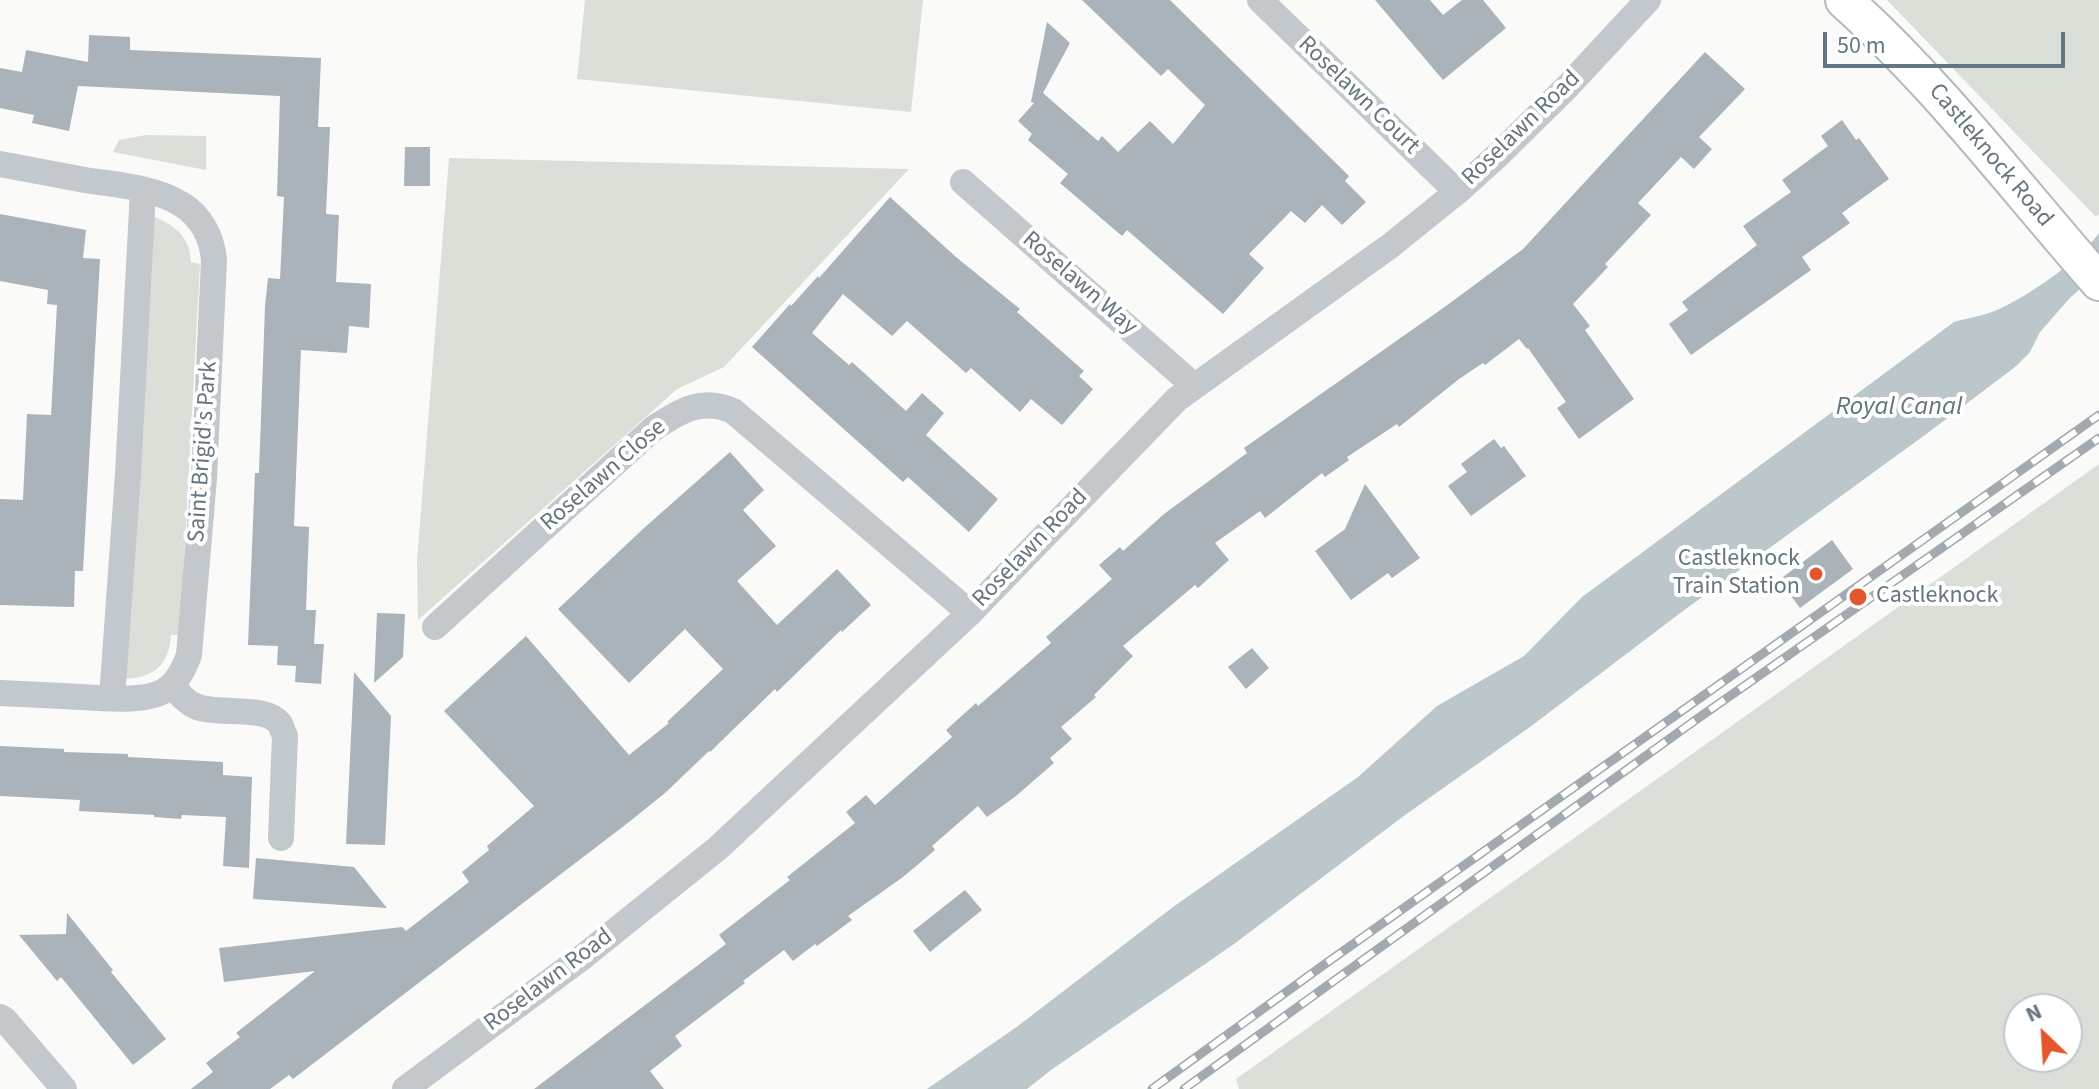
<!DOCTYPE html>
<html>
<head>
<meta charset="utf-8">
<style>
	body { margin:0 }
	#map { position:relative; width:2099px; height:1089px; overflow:hidden; background:#fafaf8; font-family:"Source Sans 3",sans-serif }
	canvas { display:block }
	.north { position:absolute; left:2003px; top:993px; width:80px; height:80px; box-sizing:border-box; background:#fff; border:2px solid #c1c8cd; border-radius:50%; rotate:335deg; font-size:22px; font-weight:700; line-height:32px; text-align:center; color:#657683 }
	.north::after { content:''; display:block; margin:auto; width:28px; height:36px; background:#e4572e; clip-path:polygon(50% 0,100% 100%,50% 72%,0 100%) }
	.scale { position:absolute; left:1823px; top:32px; width:242px; height:36px; box-sizing:border-box; border:4px solid #657683; border-top:0; padding-left:10px; font-size:24px; line-height:28px; white-space:nowrap; color:#657683; -webkit-text-stroke:6px #fff; paint-order:stroke }
</style>
</head>
<body>
<div id="map">
<canvas width="2099" height="1089"></canvas>
<div class="north">N</div>
<div class="scale">50 m</div>
</div>
<script>
const c = document.querySelector('canvas').getContext('2d');
c.lineJoin = 'round';
function fillPath(path, color) {
  c.fillStyle = color;
  c.fill(path, 'evenodd');
}
function trace(path, color, width, dash) {
  c.strokeStyle = color;
  c.lineWidth = width;
  c.lineCap = dash ? 'butt' : 'round';
  c.setLineDash(dash || []);
  c.stroke(path);
}
function drawText(font, color, halo, rows, align = 'center') {
  c.font = font + ' "Source Sans 3",sans-serif';
  c.lineWidth = 8;
  c.setLineDash([]);
  c.textBaseline = 'middle';
  c.strokeStyle = halo;
  c.fillStyle = color;
  for (const [text, x, y, turn = 0] of rows) {
    c.save();
    c.translate(x, y);
    c.rotate((+turn || 0) * Math.PI / 180);
    c.textAlign = isNaN(turn) ? turn : align;
    if (halo) c.strokeText(text, 0, 0);
    c.fillText(text, 0, 0);
    c.restore();
  }
}
fillPath(new Path2D(`
	M585,0h338l-12,112 -334,-33z
	M1887,0h212v214l-3,3z
	M146,135l60,1v34l-93,-18 6,-12z
	M449,158l460,11 -185,198 -47,22 -259,231 -1,-59z
	M152,216c23,9 38,21 39,46l9,2 -20,371h-9c-2,30 -16,42 -46,44z
	M2099,464v625h-860l-3,-10zM2019,1009h48v48h-48z`), '#dadfd7');
fillPath(new Path2D(`
	M2099,233v38l-30,28 -29,33 -10,20 -15,15 -86,65 -246,179 -153,116 -125,88 -171,129 -183,126 -24,19h-100l91,-63 155,-119 185,-130 79,-71 87,-50 58,-59 372,-275c14,-4 29,-6 43,-12 32,-14 82,-49 102,-77z`), '#bbc7cb');
fillPath(new Path2D(`
	M1082,0h88l179,176 -4,5 21,21 -24,23 -20,-20 -17,18 -14,-12 -42,43 15,14 -41,46 -96,-84 -5,6 -62,-53 8,-9 -40,-34 4,-6 -14,-13 16,-18 -3,-1 16,-80 23,21 -27,50 55,48 4,-5 16,16 32,-31 23,23 32,-39 -37,-36 -7,7z
	M1375,0h55l13,15 19,-15h21l23,28 -63,52z
	M89,35l41,2v13l191,8 -3,69h12l-4,87 13,1 -3,67 35,2 -2,44 -20,-2 -2,27 -46,-3 -7,176 15,1 -3,83h10l-2,34h10l-3,40 -26,-2 1,-16 -19,-1 1,-19 -30,-1 7,-172h4l6,-167 3,-28 12,1 4,-82 -7,-1 3,-100 -202,-10 -9,45 -37,-8 2,-8 -34,-7v-40l22,4 4,-22 62,12z
	M1705,52l40,37 -46,48 13,12 -18,20 -13,-12 -43,46 13,12 -46,49 3,3 -35,37 17,22 -5,4 49,69 -55,40 -22,-31 9,-6 -38,-54 -1,1 -8,-10 -34,26 -2,-2 -24,16 -60,48 -2,-3 -50,33 2,3 -24,17 -3,-4 -57,45 -5,-7 -45,32 14,17 -31,28 -3,-3 -72,61 10,10 -39,39 2,2 -35,30 11,12 -22,19 4,5 -38,33 -29,21 -9,-11 -46,40 3,4 -32,27 -55,39 4,4 -35,26 -2,-2 -22,17 -9,-11 -41,31 2,2 -70,53 7,10 -32,25 14,18h-130l192,-145 -7,-9 71,-55 -3,-3 68,-54 -9,-11 20,-17 9,10 77,-68 -6,-7 30,-27 2,3 73,-63 -5,-6 66,-58 -13,-14 21,-18 3,4 41,-37 83,-61 -3,-5 202,-142 77,-57z
	M1842,120l14,20 3,-2 30,41 -47,34 8,10 -48,34 9,13 -120,85 -22,-31 19,-14 -6,-8 75,-57 -14,-19 48,-34 -9,-12 46,-34 -7,-10z
	M405,147h25v39h-26z
	M890,197l66,60 64,52 -3,3 67,59 -5,5 14,13 -31,36 -31,-26 -11,13 -49,-44 -5,5 -59,-52 -15,15 -49,-42 -31,39 37,32 3,-3 54,49 16,-18 22,20 -18,22 72,64 -29,33 -61,-55 -5,5 -151,-135 38,-43 1,2 27,-30 1,2z
	M0,214l86,16 -3,28 17,1 -17,312h-8l-1,36 -74,-2v-106l23,1 4,-86 24,1 6,-110 -10,-1 1,-14 -48,-9z
	M1494,439l7,9 3,-2 22,30 -55,40 -23,-30 19,-14 -6,-8z
	M730,452l34,38 -21,20 33,36 -39,35 40,44 60,-56 34,36 -29,27 -1,-2 -64,62 -2,-3 -65,63 -1,-1 -44,42 -36,29 -336,257 -4,-4 -19,14h-79l22,-17 -7,-9 34,-26 -4,-4 79,-62 -91,11 -5,-34 183,-21 4,4 63,-49 -7,-10 27,-22 -2,-4 47,-40 -90,-95 82,-75 103,119 40,-32 -2,-1 56,-53 -38,-40 -56,54 -71,-74 86,-81z
	M1365,484l55,74 -28,20 -4,-5 -37,27 -36,-49 30,-22z
	M1832,540l21,29 -53,39 -21,-28z
	M377,613l28,1 -2,43 -29,26z
	M1252,648l17,20 -23,21 -18,-22z
	M354,672l37,44 -6,129 -39,-1z
	M0,746l64,3v3l64,2v3l95,5v13l29,2 -3,91 -26,-2 3,-49 -44,-2 -1,4 -27,-2v-2l-75,-4 1,-11 -80,-4z
	M256,858l98,9 33,41 -134,-9z
	M965,890l17,20 -52,42 -17,-21z
	M67,913l46,57 -2,2 55,67 -33,26 -72,-88 -4,4 -38,-46 47,-1z`), '#aab3b9');
const secondary = new Path2D(`
	M1844,0c95,85 171,187 255,282`);
trace(secondary, '#b3babf', 40);
trace(new Path2D(`
	M1260,0l197,192
	M0,164c28,5 57,11 85,16 31,5 69,7 96,24 20,12 31,33 33,56l-10,218 -15,177c-5,14 -12,28 -25,36 -23,13 -74,6 -101,5 -21,-1 -42,-2 -63,-3
	M963,182l230,203
	M435,627l219,-199c26,-17 48,-31 79,-17l237,202
	M172,685c6,8 14,17 23,21 22,10 71,-2 85,18 2,4 3,8 5,12l-4,102
	M112,698l16,-224 15,-284
	M0,1017l5,3 59,69
	M405,1089l179,-133 134,-108 252,-235 207,-214 213,-153 67,-54 41,-37 69,-68 81,-87`), '#c3c8cc', 26);
trace(secondary, '#fff', 36);
const rail = new Path2D(`
	M1152,1089l173,-125 774,-549
	M1184,1089l513,-370 402,-281`);
trace(rail, '#a2aab0', 9);
trace(rail, '#fff', 6, [18]);
for (const [x, y, r, color] of [
	[1816,574,8,"#e4572e"],
	[1858,597,10,"#e4572e"]
]) {
  const dot = new Path2D();
  dot.arc(x, y, r, 0, 2 * Math.PI);
  c.fillStyle = color;
  c.fill(dot);
  trace(dot, '#fff', 3);
}
drawText('24px', '#657683', '#fff', [
	["Roselawn Court",1358,96,44],
	["Roselawn Road",1522,129,-44],
	["Castleknock Road",1990,156,50],
	["Roselawn Way",1079,284,41],
	["Saint Brigid's Park",204,452,-86],
	["Roselawn Close",604,476,-41],
	["Roselawn Road",1031,549,-46],
	["Roselawn Road",549,981,-37]
]);
drawText('24px', '#657683', '#fff', [
	["Castleknock",1800,560],
	["Train Station",1800,588],
	["Castleknock",1876,597,"left"]
], 'right');
drawText('italic 26px', '#60757c', '#fff', [
	["Royal Canal",1899,408]
]);
</script>
</body>
</html>
